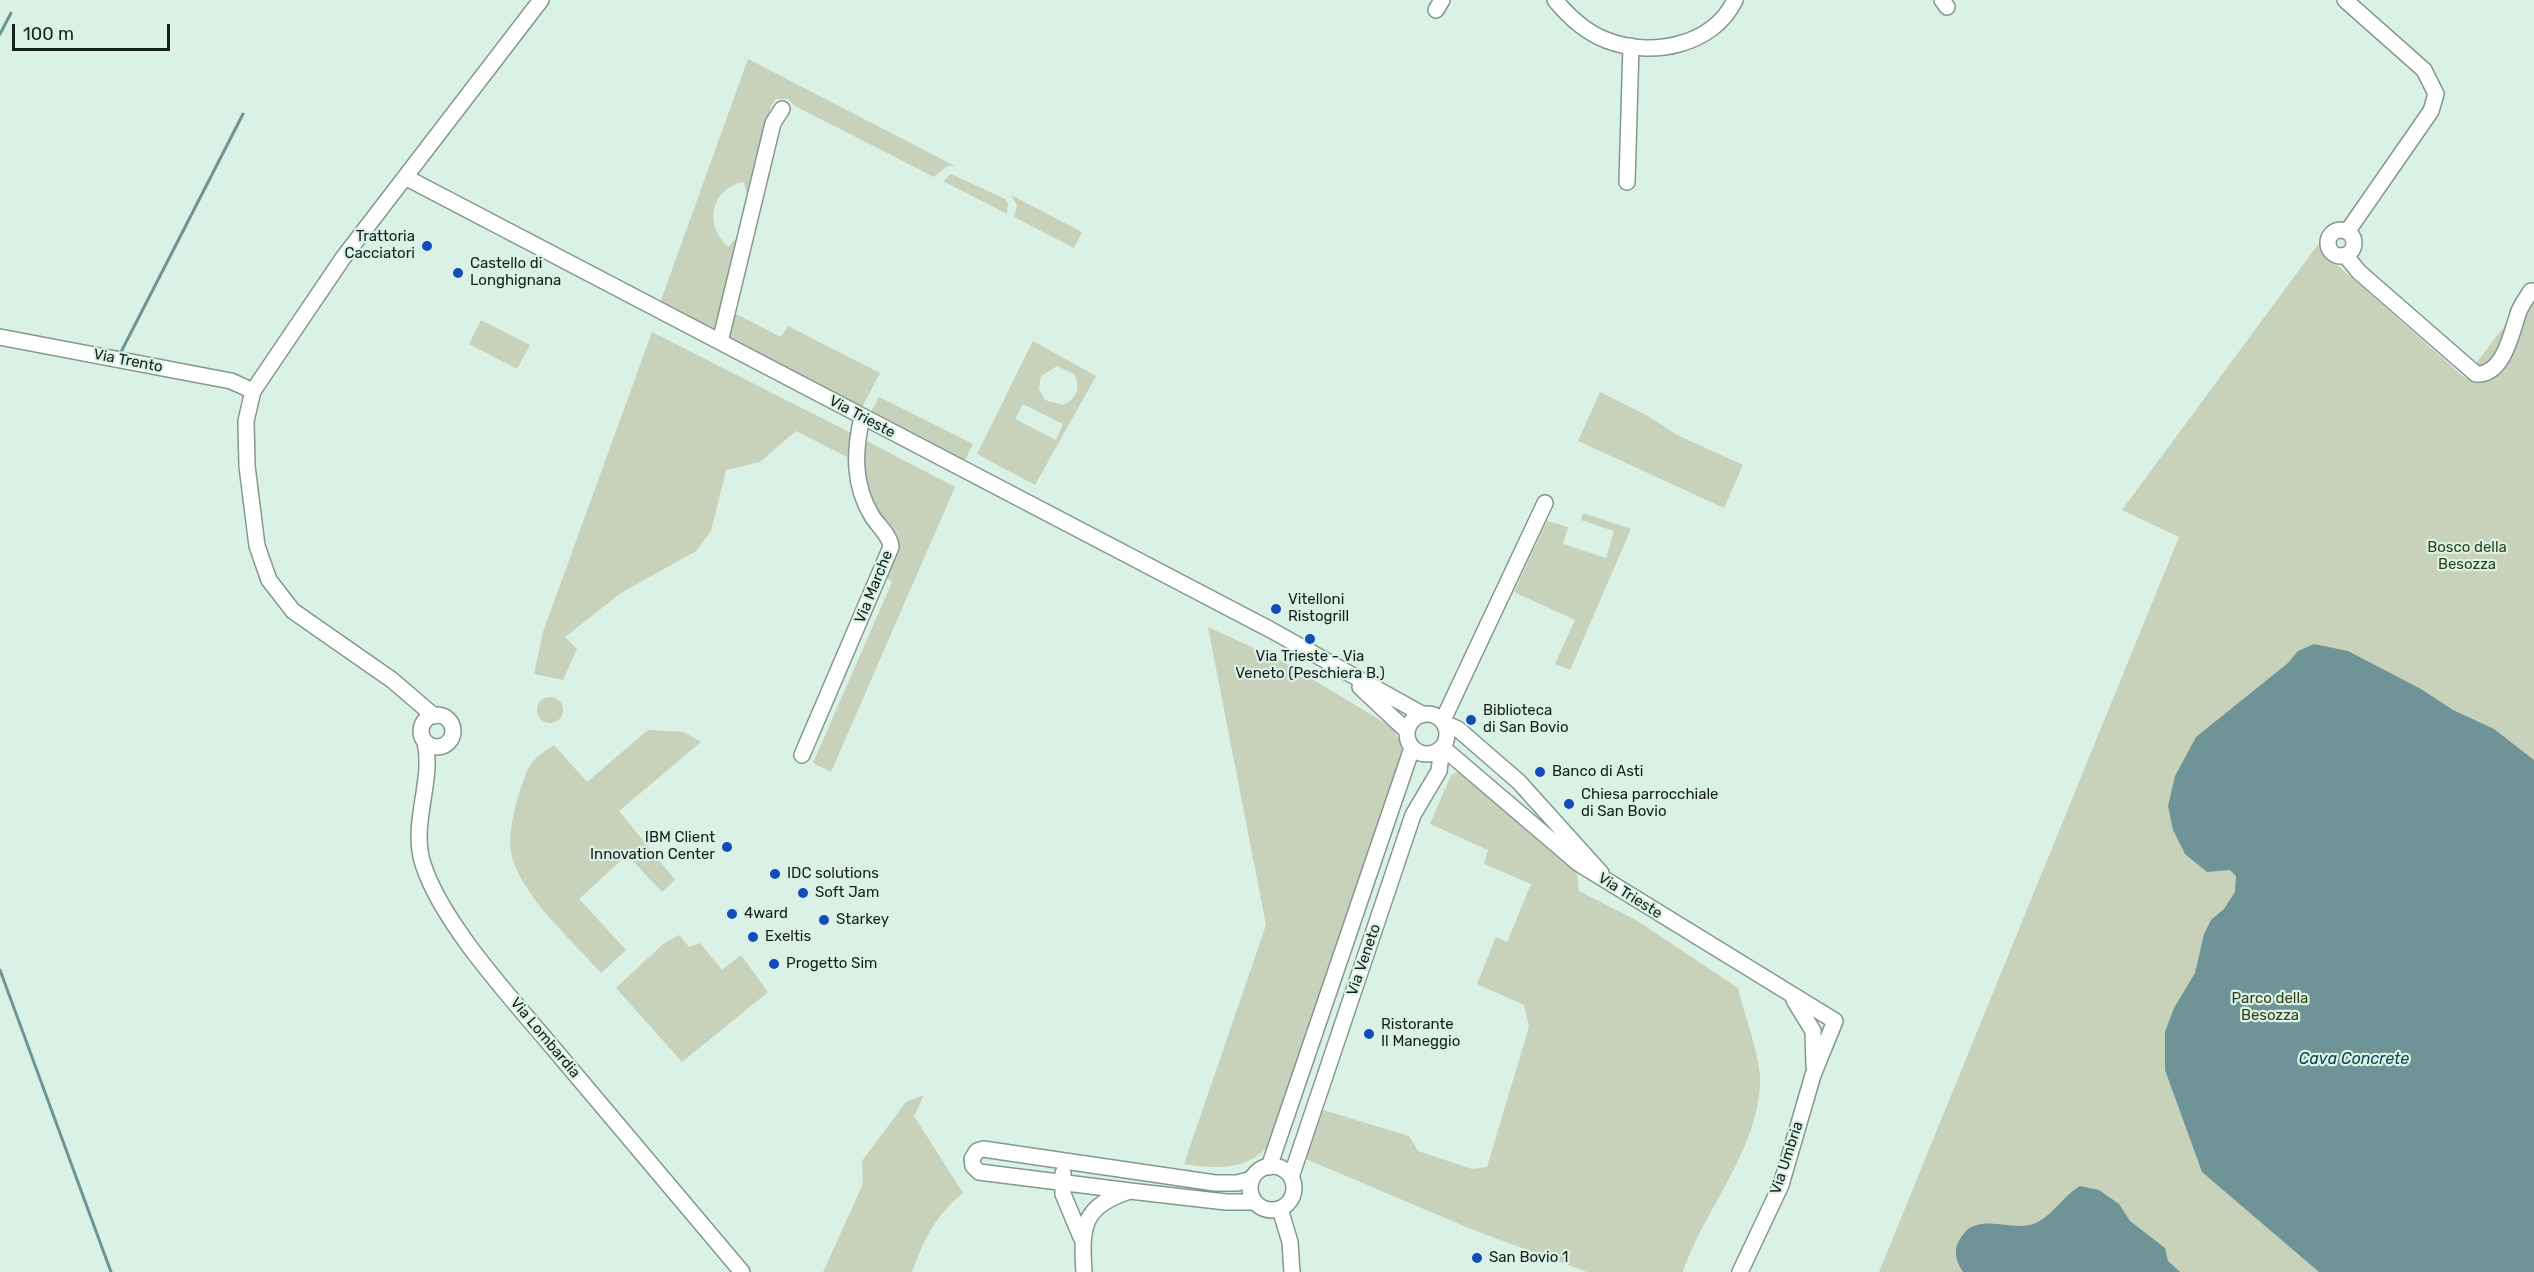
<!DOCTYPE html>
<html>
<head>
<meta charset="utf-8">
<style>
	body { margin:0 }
	#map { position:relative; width:2534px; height:1272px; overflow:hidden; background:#daf1e6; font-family:Rubik,sans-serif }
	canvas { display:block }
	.scale { position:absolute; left:12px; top:24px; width:158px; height:27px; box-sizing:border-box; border:3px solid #17201b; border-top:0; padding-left:8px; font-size:18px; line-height:21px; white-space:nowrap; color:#17201b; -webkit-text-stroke:4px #daf1e6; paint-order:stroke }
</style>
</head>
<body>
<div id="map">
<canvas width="2534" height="1272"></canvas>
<div class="scale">100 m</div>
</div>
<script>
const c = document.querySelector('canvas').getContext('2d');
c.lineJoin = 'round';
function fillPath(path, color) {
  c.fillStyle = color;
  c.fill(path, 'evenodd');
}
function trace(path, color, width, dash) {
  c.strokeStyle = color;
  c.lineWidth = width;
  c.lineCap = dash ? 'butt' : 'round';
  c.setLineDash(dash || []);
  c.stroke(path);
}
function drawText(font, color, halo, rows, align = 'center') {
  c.font = font + ' Rubik,sans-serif';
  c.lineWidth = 4.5;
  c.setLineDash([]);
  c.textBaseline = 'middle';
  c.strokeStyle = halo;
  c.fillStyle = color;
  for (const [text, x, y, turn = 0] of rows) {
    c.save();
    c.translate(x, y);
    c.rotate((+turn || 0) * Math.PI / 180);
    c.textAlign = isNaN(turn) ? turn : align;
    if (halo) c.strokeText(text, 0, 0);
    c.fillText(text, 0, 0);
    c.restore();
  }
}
fillPath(new Path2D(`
	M748,59l207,107h-8l-13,11 -139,-71 -7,-7h-12l-5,7 -20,85 -5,1 -2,-10c-34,6 -41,44 -15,65l5,-7 4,3 -21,89 -57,-29z
	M951,174l54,25 3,5 -1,10 -64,-33z
	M1011,195l71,37 -8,16 -60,-31 3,-12z
	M2325,235l-1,14 12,15 129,114 69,-91v985h-655l300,-735 -57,-27z
	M734,313l47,24 7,-11 92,47 -18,34 -134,-69z
	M481,320l49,25 -13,24 -48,-25z
	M652,332l199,101 -2,25 -53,-27 -36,31 -34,8 -15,61 -15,20 -75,42 -56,44 12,12 -14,31 -29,-6 9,-42z
	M1033,341l63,35 -61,109 -58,-31zM1057,366l17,8c7,13 3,25 -11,31l-18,-5 -6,-11 2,-13zM1023,404l40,20 -7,16 -41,-21z
	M1600,392l48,24 29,19 66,30 -19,43 -146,-67z
	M879,397l94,47 -8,16 -94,-48z
	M863,439l92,48 -124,285 -18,-9 79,-181 -6,-5 10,-26 -21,-40 -12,-31z
	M1583,513l48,16 -61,141 -15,-6 20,-44 -61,-28 33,-71 21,6 -5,17 43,14 8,-27 -33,-11z
	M1208,627l74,34 103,62 9,7 11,25 -135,389c-23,27 -53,25 -86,20l82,-239z
	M537 710a13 13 0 1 1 26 0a13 13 0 1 1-26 0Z
	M648,730l36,2 17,10 -82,69 56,69 -13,12 -35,-37 -48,44 47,51 -25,23c-29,-33 -81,-78 -90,-120 -3,-17 3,-43 8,-59 10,-29 9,-32 35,-49l33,37z
	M1460,771l117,102 2,18 57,29 102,68c6,25 21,65 22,89 1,71 -55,130 -77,195h-96l-116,-43 -165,-70 17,-49 86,26 9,15 54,18 15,-2 42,-140 -5,-22 -47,-21 19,-47 11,5 24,-58 -47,-20 4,-14 -58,-26 21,-49z
	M679,935l10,12 11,-4 22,27 19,-15 27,37 -86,70 -66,-74 46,-43z
	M924,1095l-10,21 49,77c-28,22 -39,47 -51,79h-89l40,-88 -1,-23 44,-59z`), '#c8d1ba');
fillPath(new Path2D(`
	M2314,644l34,7 73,38 32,21 41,19 40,31v512h-215l-117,-100 -37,-102v-38l9,-24 21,-35 9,-39 7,-14 13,-11 11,-17 1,-16 -6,-6 -23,2 -22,-18 -12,-24 -5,-24 7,-30 21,-39 92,-74 10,-12z
	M2080,1186l19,4 20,14 11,17 35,27 3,13 12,11h-217c-11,-17 -9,-29 5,-43 21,-13 44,2 65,-5 18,-6 30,-28 47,-38z`), '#6f9497');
trace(new Path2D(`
	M0,34l11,-21
	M121,352l122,-238
	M0,970l111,302`), '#6f9497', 3);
const minor = new Path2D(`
	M1555,0c14,17 30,32 51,40 45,18 107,6 129,-40
	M1942,0l5,7
	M2345,0l79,70 12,24 -5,17 -84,121
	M1436,10l6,-10
	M405,177l866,453 151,84
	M1627,182l4,-136
	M2328 243a13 13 0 1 1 26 0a13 13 0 1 1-26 0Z
	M2345,255l14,17 117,102c28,2 36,-43 43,-63 3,-7 8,-14 12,-20
	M0,337l231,44 22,10
	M720,342l53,-219 9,-14
	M1360,687l47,44
	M1407 734a20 20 0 1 1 40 0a20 20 0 1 1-40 0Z
	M421 731a16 16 0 1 1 32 0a16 16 0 1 1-32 0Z
	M434,716l-42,-36 -99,-69 -24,-31 -12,-34 -10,-80 -1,-45 7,-30 90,-133 198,-258
	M1443,720l102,-217
	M1446,724l12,5 61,53 82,91
	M425,742c9,40 -15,81 -2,122 19,60 90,136 131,185 63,74 125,149 188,223
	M1442,747l136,116 257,158 -22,54 -32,110 -41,87
	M802,755l89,-208c-1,-12 -13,-21 -19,-31 -19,-31 -18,-64 -10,-99
	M1794,1000l19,31 1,35
	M1250 1188a22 22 0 1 1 44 0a22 22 0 1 1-44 0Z
	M1269,1167l143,-419
	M1063,1173v21l18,43
	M1291,1177l122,-362 26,-44 3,-24
	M1130,1191l-151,-19 -6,-6 -1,-7 5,-8 6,-2 232,34h22l15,-4
	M1280,1209l10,33 2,30
	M1084,1272c-3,-45 -2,-66 46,-81l96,11h28`);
trace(minor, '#83988e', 18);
trace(minor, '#fff', 15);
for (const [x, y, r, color] of [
	[427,246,6,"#124cb8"],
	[458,273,6,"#124cb8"],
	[1276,609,6,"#124cb8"],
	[1310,639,6,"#124cb8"],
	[1471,720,6,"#124cb8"],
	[1540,772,6,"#124cb8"],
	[1569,804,6,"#124cb8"],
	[727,847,6,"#124cb8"],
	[775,874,6,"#124cb8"],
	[803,893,6,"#124cb8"],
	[732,914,6,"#124cb8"],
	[824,920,6,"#124cb8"],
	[753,937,6,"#124cb8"],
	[774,964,6,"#124cb8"],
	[1369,1034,6,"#124cb8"],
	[1477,1258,6,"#124cb8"]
]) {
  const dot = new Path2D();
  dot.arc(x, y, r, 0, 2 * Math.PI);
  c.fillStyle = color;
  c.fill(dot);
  trace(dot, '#daf1e6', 2);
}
drawText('15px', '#17201b', '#daf1e6', [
	["Trattoria",415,237,"right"],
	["Cacciatori",415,254,"right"],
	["Castello di",470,264],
	["Longhignana",470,281],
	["Vitelloni",1288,600],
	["Ristogrill",1288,617],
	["Via Trieste - Via",1310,657,"center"],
	["Veneto (Peschiera B.)",1310,674,"center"],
	["Biblioteca",1483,711],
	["di San Bovio",1483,728],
	["Banco di Asti",1552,772],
	["Chiesa parrocchiale",1581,795],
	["di San Bovio",1581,812],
	["IBM Client",715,838,"right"],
	["Innovation Center",715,855,"right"],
	["IDC solutions",787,874],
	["Soft Jam",815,893],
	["4ward",744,914],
	["Starkey",836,920],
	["Exeltis",765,937],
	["Progetto Sim",786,964],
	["Ristorante",1381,1025],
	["Il Maneggio",1381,1042],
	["San Bovio 1",1489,1258]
], 'left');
drawText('15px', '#17201b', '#daf1e6', [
	["Via Trento",128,361,11],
	["Via Trieste",862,417,28],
	["Via Marche",874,587,-68],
	["Via Trieste",1630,896,32],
	["Via Veneto",1364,960,-71],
	["Via Lombardia",545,1038,50],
	["Via Umbria",1787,1158,-72]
]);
drawText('15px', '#334214', '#daf1e6', [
	["Bosco della",2467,548],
	["Besozza",2467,565],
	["Parco della",2270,999],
	["Besozza",2270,1016]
]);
drawText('italic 16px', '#0c474c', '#daf1e6', [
	["Cava Concrete",2354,1059]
]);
</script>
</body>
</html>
